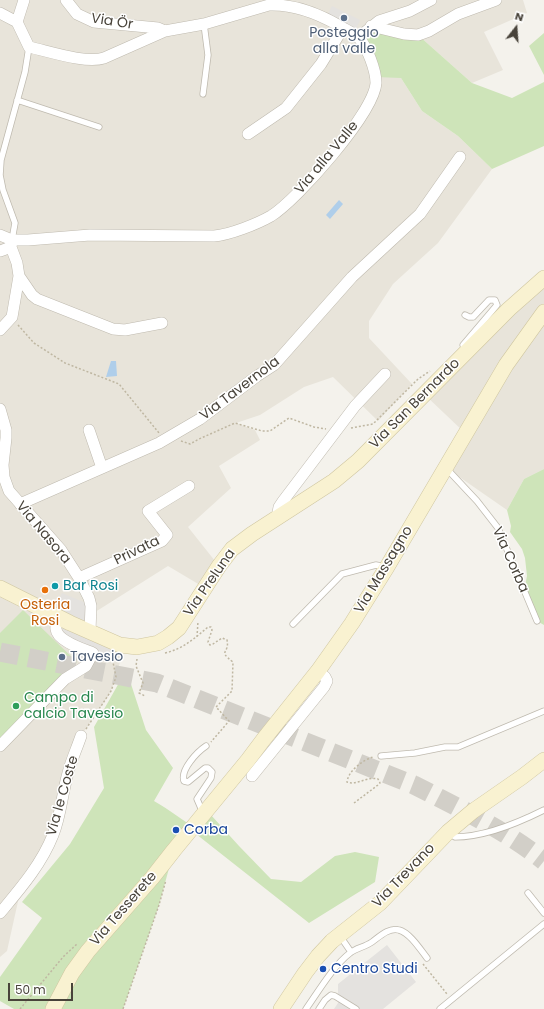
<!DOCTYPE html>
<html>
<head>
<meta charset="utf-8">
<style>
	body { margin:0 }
	#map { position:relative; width:544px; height:1009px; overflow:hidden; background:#f4f2ec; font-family:Poppins,sans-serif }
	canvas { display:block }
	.north { position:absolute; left:496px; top:8px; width:40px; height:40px; -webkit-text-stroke:3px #fff; paint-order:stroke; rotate:17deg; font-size:11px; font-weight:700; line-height:16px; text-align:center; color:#48433a }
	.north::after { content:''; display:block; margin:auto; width:14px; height:18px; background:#48433a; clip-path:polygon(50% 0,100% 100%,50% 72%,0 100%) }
	.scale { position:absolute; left:8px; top:983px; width:65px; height:18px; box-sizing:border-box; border:2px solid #48433a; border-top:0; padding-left:5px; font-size:12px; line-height:14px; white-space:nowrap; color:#48433a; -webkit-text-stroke:3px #fff; paint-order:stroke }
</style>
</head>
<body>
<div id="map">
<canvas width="544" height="1009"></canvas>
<div class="north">N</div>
<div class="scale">50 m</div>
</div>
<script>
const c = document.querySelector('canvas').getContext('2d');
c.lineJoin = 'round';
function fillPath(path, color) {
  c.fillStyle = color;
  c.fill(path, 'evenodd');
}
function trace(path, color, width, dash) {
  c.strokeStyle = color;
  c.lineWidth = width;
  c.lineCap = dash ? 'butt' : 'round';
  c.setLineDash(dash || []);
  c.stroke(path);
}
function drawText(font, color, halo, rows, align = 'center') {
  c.font = font + ' Poppins,sans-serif';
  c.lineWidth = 3;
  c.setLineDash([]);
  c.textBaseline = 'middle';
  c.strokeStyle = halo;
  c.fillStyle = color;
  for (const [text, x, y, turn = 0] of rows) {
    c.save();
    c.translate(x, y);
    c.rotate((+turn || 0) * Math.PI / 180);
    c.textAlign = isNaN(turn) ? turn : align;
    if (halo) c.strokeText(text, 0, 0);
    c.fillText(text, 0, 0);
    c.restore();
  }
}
fillPath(new Path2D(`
	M0,0h523l4,13 -43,19 19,38 -31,13 -54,-48 -17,43 21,33 36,25 34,33 -54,74 -45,41 -24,37v17l43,46 -34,37 -45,-44 -29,10 -44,28 -24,8 19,7 5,10 -41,26 12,22 -43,39 31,39 -14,22 -37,-22 -76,48 -2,17 34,15 -8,31 -7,18 -28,41 -20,72 -40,80 -14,63 -7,6z
	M544,278v191l-20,10 -17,31 -62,-43 20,-34 -41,-39z`), '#e8e4da');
fillPath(new Path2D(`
	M371,26l47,9 54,48 40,15 32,-16v64l-52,23 -34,-33 -36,-25 -21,-33 -25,-1 -17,-40z
	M544,33v42l-15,-29z
	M544,469v156l-7,-4 -13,-30 3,-15 -2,-18 -3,-9 -12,-17 1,-6 -4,-16 17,-31z
	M23,610l54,52 -14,12 -63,65v-106z
	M120,681l11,3 15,46 27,38 -19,33c16,9 29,20 45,29l12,-15 28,31 32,33 30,3 34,-26 20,-4 24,5 -4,25 -66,41 -113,-89 -22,16 -15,55 -36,104h-109l-14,-8v-24l42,-59 -20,-16 48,-58 34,-56 -10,-61z`), '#cee4b9');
fillPath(new Path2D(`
	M332,6l28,14 -4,9 -29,-13z
	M62,593l26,11 -3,16 -3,1 -26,-13 3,-9z
	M63,627l54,25 -3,6 -13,4 -3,5 -27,-13 2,-5 -13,-16z
	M387,945l29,37 -33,27h-49l4,-6v-19z`), '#e4e2df');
fillPath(new Path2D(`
	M339,200l4,4 -13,15 -4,-4z
	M111,361h5l1,15 -11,1z`), '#afceea');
trace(new Path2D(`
	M0,652l157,31 257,102c43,22 93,46 130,76`), '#d2cfc8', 19, [19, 10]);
const lane = new Path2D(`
	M203,94l5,-39 -4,-31
	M17,100l82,27
	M12,240l3,-17 -12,-33 -3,-15 1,-15 24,-88 4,-25
	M465,315l4,2h4l16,-17h6l2,5 -34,40 2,5
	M447,469l30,32 21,27 39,93
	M293,624l49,-50 34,-9 10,2
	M381,756l34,-3 30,-6h13l86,-36
	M203,813l-6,-14 14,-21 1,-6 -4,-4h-3l-17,14 -4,-1c-4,-11 13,-29 22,-35
	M449,833l6,4c30,0 63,-14 89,-27
	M528,893l16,20
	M340,936l11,16
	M306,1009c12,-17 28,-44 44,-56 6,-5 15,-6 22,-11 7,-5 17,-15 27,-12 11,3 21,19 28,28
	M319,1009l6,-9 6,-5 4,1 21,13
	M440,1009l104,-85`);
const street = new Path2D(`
	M66,0l11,14 17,8 64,6 7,3
	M0,13l17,9 12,25c19,4 57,17 75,11l61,-27 39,-7 65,-19c25,-1 48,8 69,20 6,4 16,8 21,13 8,9 17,32 17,45 -2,30 -79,117 -105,133 -14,8 -42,19 -57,20l-124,-1 -62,5h-16l-12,-5
	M17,22l7,-22
	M371,26l33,8 14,1 11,-4 29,-17 38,-14
	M359,37l20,-16 31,-10 21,-11
	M248,134l38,-26 35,-44 22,-36
	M0,251l11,-4
	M19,276l13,19 5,4 76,30 12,1 37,-7
	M0,330l12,-13 7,-41 -2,-13 -6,-16 1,-7
	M0,409l6,21v8l-3,27 1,12 5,14 52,59 18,28 10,20 2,8 -1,25
	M89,430l13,38
	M20,504l139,-61 41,-24 57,-43 17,-11 78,-88 68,-63 40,-57
	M277,518l2,-11 4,-6 72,-95 30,-32
	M79,578l83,-37 5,-6 -19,-24 41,-25
	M0,746l65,-67 21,-13 7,-13c-10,-4 -36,-12 -37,-24 -1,-4 2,-8 3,-12
	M252,776l72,-89 3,-6 -2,-4 -7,-6
	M0,913c20,-24 41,-48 53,-78 8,-20 9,-41 15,-62 3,-12 9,-25 13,-37`);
const secondary = new Path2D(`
	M0,588l70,35 50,22 17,2 21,-4 10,-6 11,-9 40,-62 13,-17 20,-15 82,-53 24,-20 151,-152 35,-31
	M53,1009l19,-36 16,-22 64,-73 22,-28 74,-90 15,-20 55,-69 34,-48 35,-56 119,-202 38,-53
	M281,1009l24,-36 13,-17 14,-15 48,-38 68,-71 25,-21 49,-34 22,-17`);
trace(lane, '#bfbaaf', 7);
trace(street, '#bfbaaf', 12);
trace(secondary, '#cfc6a0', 16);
trace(new Path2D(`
	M18,325l16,18 31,20 54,21 40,49
	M351,428l22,-4 45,-45 12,-8
	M181,441l9,3 9,-5 36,-16 27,8h8l19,-13 25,9 12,2
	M197,637l1,-16
	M165,653c18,-4 30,-15 43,-26h3l1,3 -4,12 2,3 3,-1 9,-6 5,2c3,14 -10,10 6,22l-1,29 -16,16 13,14 -18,21
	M137,659l-1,7 7,17 -4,10 6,3
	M86,729l25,-38 5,-14 -3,-15 8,-5
	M354,803l24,-18 2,-2 -2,-4c-12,-3 -21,7 -31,3 1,-11 16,-22 26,-25
	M423,964l24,30
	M20,1009l43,-52 15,-14
	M123,1009l36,-104 7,-25`), '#bfb7a2', 1.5, [2, 2]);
trace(lane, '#fff', 5.5);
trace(street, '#fff', 11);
trace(secondary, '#f9f2d1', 15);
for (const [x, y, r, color] of [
	[344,18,4,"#5c6f8a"],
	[55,586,4,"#0f9aa8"],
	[45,590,4,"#e8710a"],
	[62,657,4,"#5c6f8a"],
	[16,706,4,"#2e9e5b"],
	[176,830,4,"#1a4fb4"],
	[323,969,4,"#1a4fb4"]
]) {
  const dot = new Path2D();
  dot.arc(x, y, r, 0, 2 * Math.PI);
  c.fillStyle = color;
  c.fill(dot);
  trace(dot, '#fff', 1.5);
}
drawText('14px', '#48433a', '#fff', [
	["Via Ör",112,22,9],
	["Via alla Valle",327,158,-50],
	["Via Tavernola",240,389,-37],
	["Via San Bernardo",415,404,-45],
	["Via Nasora",43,533,50],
	["Privata",137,551,-26],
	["Via Corba",510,560,66],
	["Via Massagno",384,570,-59],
	["Via Preluna",210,583,-55],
	["Via le Coste",63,796,-74],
	["Via Trevano",404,876,-46],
	["Via Tesserete",124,909,-49]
]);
drawText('14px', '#4e5e75', '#fff', [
	["Posteggio",344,33],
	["alla valle",344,49],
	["Tavesio",70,657,"left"]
]);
drawText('14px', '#0d838f', '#fff', [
	["Bar Rosi",63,586]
], 'left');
drawText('14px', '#c56008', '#fff', [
	["Osteria",45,605],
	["Rosi",45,621]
]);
drawText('14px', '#27864d', '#fff', [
	["Campo di",24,698],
	["calcio Tavesio",24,714]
], 'left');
drawText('14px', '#164399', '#fff', [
	["Corba",184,830],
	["Centro Studi",331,969]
], 'left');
</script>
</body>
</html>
